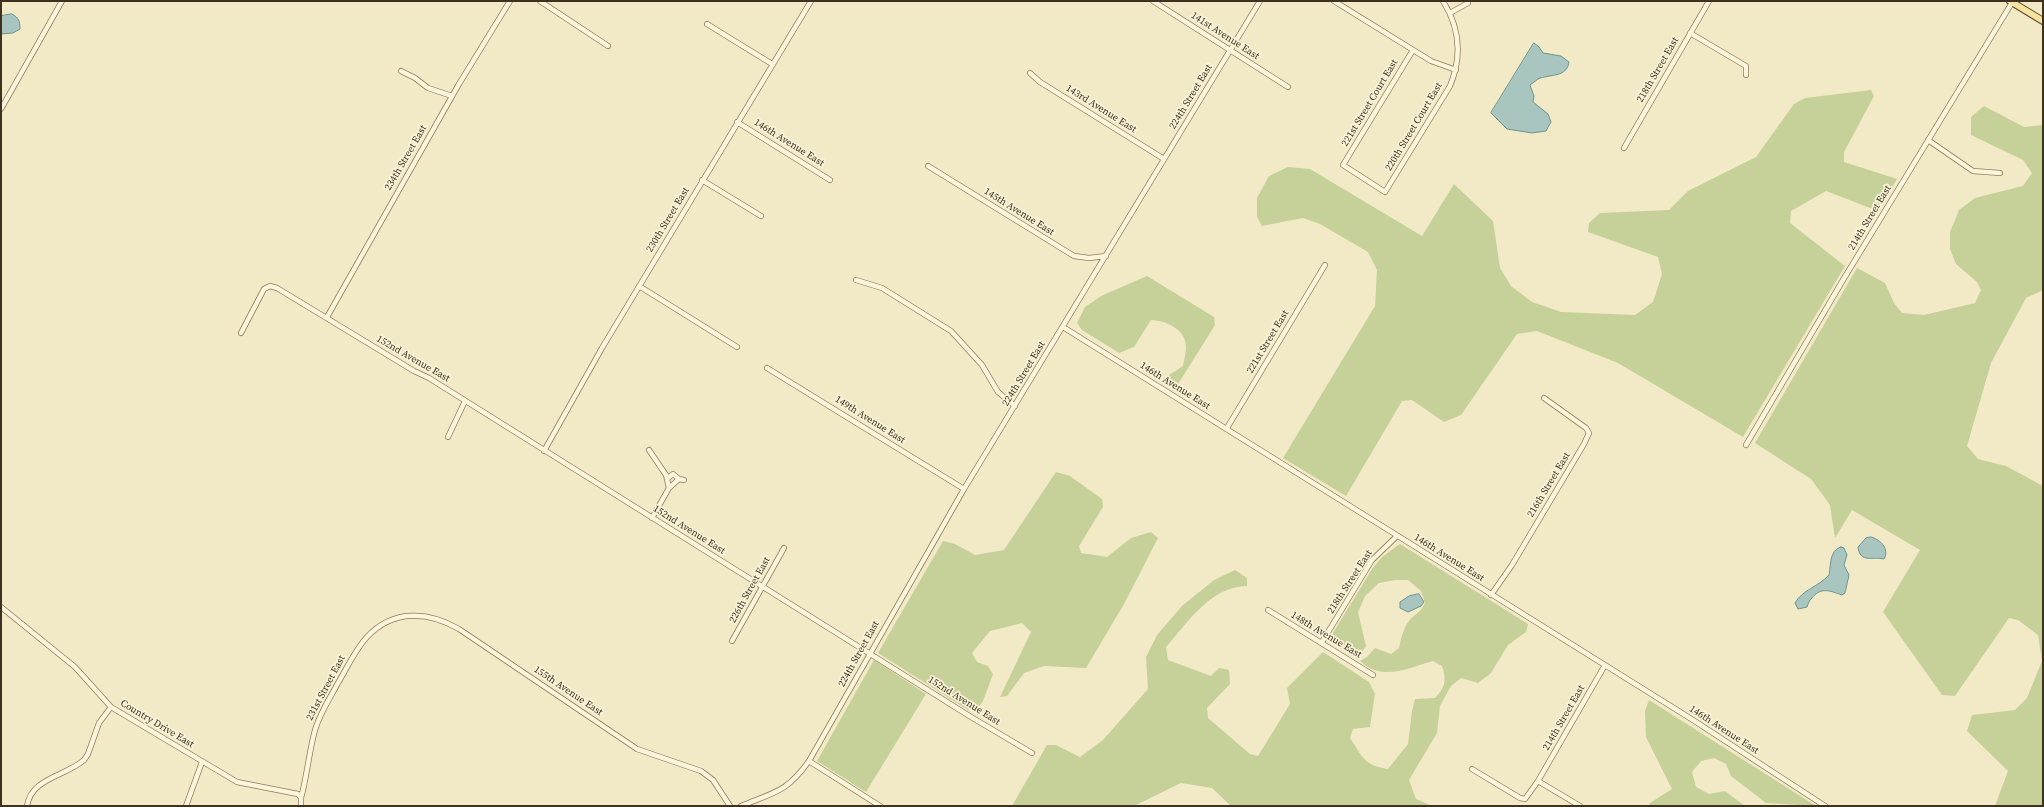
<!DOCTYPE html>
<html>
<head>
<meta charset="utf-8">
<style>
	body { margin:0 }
	#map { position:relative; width:2044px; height:807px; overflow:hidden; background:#f2e9c6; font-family:"Source Serif 4",serif }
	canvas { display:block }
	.frame { position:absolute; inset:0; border:2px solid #3e311f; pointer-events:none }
</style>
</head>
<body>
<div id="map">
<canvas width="2044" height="807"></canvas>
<div class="frame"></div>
</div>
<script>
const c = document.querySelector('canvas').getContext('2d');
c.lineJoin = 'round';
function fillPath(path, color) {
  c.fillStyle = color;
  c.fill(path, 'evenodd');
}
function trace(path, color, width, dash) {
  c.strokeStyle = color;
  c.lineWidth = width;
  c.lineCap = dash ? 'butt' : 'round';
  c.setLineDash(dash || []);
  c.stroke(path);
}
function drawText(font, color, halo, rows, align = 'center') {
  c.font = font + ' "Source Serif 4",serif';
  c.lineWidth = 3.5;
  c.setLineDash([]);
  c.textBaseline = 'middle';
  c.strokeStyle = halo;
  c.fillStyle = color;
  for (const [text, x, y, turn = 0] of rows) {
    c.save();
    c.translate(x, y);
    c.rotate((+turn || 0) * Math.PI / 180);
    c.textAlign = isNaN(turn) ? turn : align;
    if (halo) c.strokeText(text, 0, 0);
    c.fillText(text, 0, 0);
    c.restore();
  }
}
fillPath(new Path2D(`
	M1871,90l3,6 -30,56v10l53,17 -19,32 -52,-20 -35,20 -1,12 55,43 -102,171 -125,-74 -81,-32 -20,3 -56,81 -17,7 -32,-22 -10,1 -56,95 -63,-38 92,-152 2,-36 -9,-18 -48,-28 -17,-6 -41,8 -5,-9v-19l12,-22 19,-9 22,2 112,67 32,-52 39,37 7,47 11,18 21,16 29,10 74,3 18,-13 9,-28 -4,-17 -70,-25 1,-9 11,-10 69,-3 19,-19 68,-34 38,-53 11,-6z
	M1984,106l40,21 19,-2v165l-17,8 -35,65 -24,83 11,13 28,7 37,20v320h-48l13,-35 -41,-40 5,-16 43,-5 12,-12 15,-37 -4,-26 -20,-15 -9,-2 -54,78 -13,-1 -59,-83 37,-62 -68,-40 -17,28 -5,-33 -19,-26 -56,-36 102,-175 28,15 9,20 8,10 22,2 51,-12 6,-13 -4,-8 -21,-18 -6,-15v-17l9,-22 16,-12 48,-12 9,-13 -9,-13 -52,-25v-18z
	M1147,276l67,41 1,8 -40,64 -15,-8 23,-15c1,-6 3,-13 3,-19 0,-18 -20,-26 -35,-27l-17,27 -15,6 -37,-23 -5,-7 8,-16 16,-11z
	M1056,472l14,4 32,23 1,8 -24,39 2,7 26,4 24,-19 20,-6 7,6 -34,66 -38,64 -42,-2 -20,7 -17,23 -7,1 31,-65 -9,-9 -32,8 -18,22 5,9 11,4 5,8 -10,27 -6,8 -9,1 -90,-57 65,-112 12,3 20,11 29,-5z
	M1400,544l128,80 -2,8 -18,13 -17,28 -13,10 -17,-5 -10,8 -11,20 -3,27 -28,47 7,19 16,7h-201l-19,-18 -31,-5 -47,23h-122l35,-61h9l24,12 23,-17 45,-51 -2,-32 11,-22 25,-29 32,-26 21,-10 12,8v8c-37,1 -58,35 -81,61l2,13 43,16 8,-8 10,2 1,14 -23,24 1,10 42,36 8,2 32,-52 -3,-16 36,-36 46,30 6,12 -5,33 -17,2 -3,9c13,19 13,27 38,31l20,-25 4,-33 3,-12 20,-1c10,-10 12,-18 7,-32l-9,-5c-26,7 -50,21 -73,0l7,-4 8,-9 16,6 8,-6c2,-9 4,-19 10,-27 6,-8 12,-8 16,-18l-4,-12 -13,-11h-13l-16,3 -14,13 -7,16 8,34 -4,6 -10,4 -20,-14 1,-9 39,-64 10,-12z
	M874,660l52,34 -60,98 -49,-31z
	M1649,700l167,106 -50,-3 -35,-27 -5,-12 -12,-6 -13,3 -9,11 4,15 13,7 16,-3 20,15h-96l1,-3 22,-14 -26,-52 -1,-26z`), '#c5d199');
const water = new Path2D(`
	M12,14c7,4 8,7 8,15l-7,4 -12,1v-18z
	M1534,43l5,4 4,6 18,3 8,6c-2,16 -20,12 -31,17 -3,2 -5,4 -8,6l4,11 -1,6 15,12 3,8 -5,9 -14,2 -25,-4 -16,-16z
	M1871,537c9,2 19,12 13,22 -11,-3 -24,5 -26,-12l8,-9z
	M1841,547l3,1 3,7 -3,10 5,10 -4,18 -3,2c-12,-4 -21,-9 -31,4 -2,2 -3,5 -4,8l-9,2 -3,-6c7,-13 23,-16 34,-28 2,-9 0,-25 12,-28z
	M1419,594l5,8 -3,4 -13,6 -8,-4v-6l9,-6z`);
fillPath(water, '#a8c5bf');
trace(water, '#6d948e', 1);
const minor = new Path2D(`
	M540,1l68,45
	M1153,1l135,86
	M1334,1l97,60 25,9
	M1450,13l18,-10
	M707,24l65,40
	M1690,33l56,33v9
	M1413,50l-70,115 42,27 65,-106c12,-29 10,-58 -7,-85
	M401,71l14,7 13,10 24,8
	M1030,73l10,9 124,77
	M1,109l61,-108
	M737,122l93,58
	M1928,140l45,31 27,2
	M1624,148l85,-147
	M928,166l146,90 15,2 17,-2
	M702,180l59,36
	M856,280l26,8 69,43 31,34 16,27 17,14
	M639,286l98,61
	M327,317l132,-233 51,-83
	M1063,327l630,393 132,86
	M241,333l23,-44 6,-3 7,2 137,83 15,7 542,339 61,36
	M767,368l197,121
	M1227,428l98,-163
	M448,437l17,-36
	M1746,445l97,-165 170,-279
	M649,450l17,25 3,13
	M544,451l58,-103 209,-347
	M668,478l5,-4 6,5
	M652,518l17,-30 10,-9 5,1
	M1491,595l21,-30 72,-121 5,-11 -3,-5 -42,-30
	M1,607l74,60 36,40 126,75 61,12 3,4v8
	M1268,610l105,65
	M732,641l52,-93
	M1322,642l50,-82 25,-24
	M809,761l71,45
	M1472,769l48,29 5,1 13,-18 67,-116
	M1538,781l42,25
	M301,798c6,-22 8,-46 14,-68 5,-17 15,-32 23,-47 9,-15 17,-33 29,-46 26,-28 61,-26 92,-8l178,120 64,22 12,9 17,26
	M27,806c4,-28 39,-30 57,-46l4,-6 11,-31 12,-16
	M186,806l16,-44
	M741,806c34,-14 46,-14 68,-45l155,-272 296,-488`);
const major = new Path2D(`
	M2010,1l33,20`);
trace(minor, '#8f7b5a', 6);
trace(major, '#5c482e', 8);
trace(minor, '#fbf5db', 4.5);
trace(major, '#f6e39d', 6);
drawText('10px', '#3e311f', '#f8f2d7', [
	["141st Avenue East",1225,36,33],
	["218th Street East",1658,70,-60],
	["224th Street East",1191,97,-59],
	["221st Street Court East",1370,103,-59],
	["143rd Avenue East",1101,109,32],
	["220th Street Court East",1414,127,-59],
	["146th Avenue East",789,143,32],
	["234th Street East",406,158,-60],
	["145th Avenue East",1019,212,32],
	["214th Street East",1870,218,-59],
	["230th Street East",668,220,-59],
	["221st Street East",1268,342,-59],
	["152nd Avenue East",413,359,30],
	["224th Street East",1024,374,-59],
	["146th Avenue East",1175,386,32],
	["149th Avenue East",870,420,32],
	["216th Street East",1549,485,-59],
	["152nd Avenue East",689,530,32],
	["146th Avenue East",1449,558,32],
	["218th Street East",1350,582,-57],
	["226th Street East",750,590,-61],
	["148th Avenue East",1326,635,31],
	["224th Street East",859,654,-61],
	["231st Street East",326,688,-62],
	["155th Avenue East",568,691,34],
	["152nd Avenue East",964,701,32],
	["214th Street East",1564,718,-60],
	["Country Drive East",157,724,31],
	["146th Avenue East",1724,730,33]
]);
</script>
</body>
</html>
